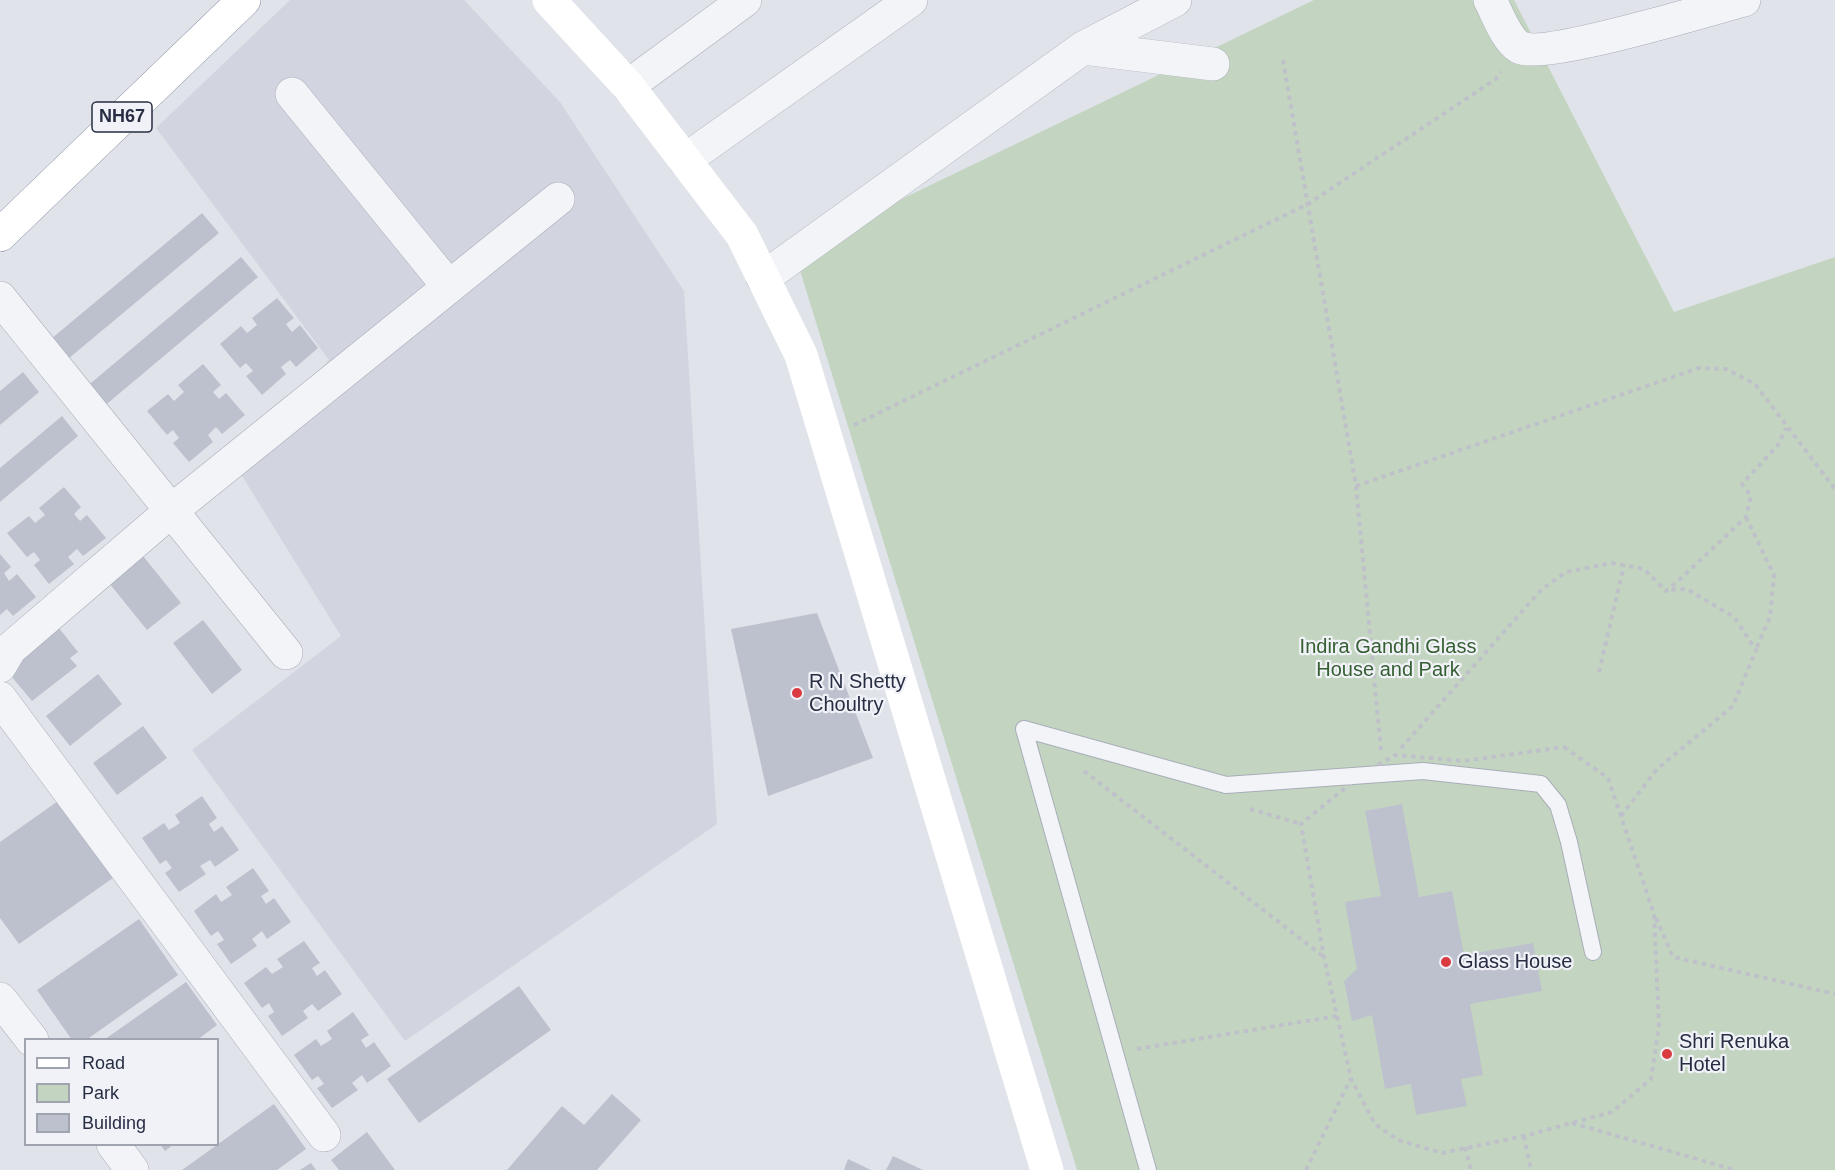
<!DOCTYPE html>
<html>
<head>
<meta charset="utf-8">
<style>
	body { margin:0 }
	#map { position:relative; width:1835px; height:1170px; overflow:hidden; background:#e0e3ea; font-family:Helvetica,sans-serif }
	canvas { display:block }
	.legend { position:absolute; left:24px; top:1038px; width:195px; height:108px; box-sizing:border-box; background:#f0f2f7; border:2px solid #a0a4af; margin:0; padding:8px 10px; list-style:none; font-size:18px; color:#272e43 }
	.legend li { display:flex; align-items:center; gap:12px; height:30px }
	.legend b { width:30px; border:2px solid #a0a4af }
</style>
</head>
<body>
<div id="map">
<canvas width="1835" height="1170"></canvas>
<ul class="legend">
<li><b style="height:8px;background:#fff"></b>Road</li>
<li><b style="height:16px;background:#c3d5c0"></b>Park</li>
<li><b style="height:16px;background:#bdc1cd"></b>Building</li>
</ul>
</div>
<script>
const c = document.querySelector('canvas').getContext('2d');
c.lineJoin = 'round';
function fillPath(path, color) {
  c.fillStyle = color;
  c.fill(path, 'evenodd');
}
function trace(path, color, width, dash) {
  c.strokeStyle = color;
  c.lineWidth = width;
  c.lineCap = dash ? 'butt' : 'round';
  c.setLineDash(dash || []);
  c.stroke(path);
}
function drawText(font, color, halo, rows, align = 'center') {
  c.font = font + ' Helvetica,sans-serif';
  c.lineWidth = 4.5;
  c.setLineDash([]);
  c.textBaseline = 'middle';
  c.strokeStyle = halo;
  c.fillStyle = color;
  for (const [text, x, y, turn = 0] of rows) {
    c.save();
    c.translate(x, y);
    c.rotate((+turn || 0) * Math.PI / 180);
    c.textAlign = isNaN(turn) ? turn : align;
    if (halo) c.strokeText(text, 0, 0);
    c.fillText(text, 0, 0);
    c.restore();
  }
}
fillPath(new Path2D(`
	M290,0h174l96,102 124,189 33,533 -312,217 -213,-291 149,-114 -107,-173 95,-103 -173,-232z`), '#d2d5df');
fillPath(new Path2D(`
	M1314,0h200l160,312 161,-55v913h-758l-283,-919z`), '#c3d5c0');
fillPath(new Path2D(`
	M202,213l17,20 -157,131 -17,-20z
	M241,257l17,20 -156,131 -17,-20z
	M277,298l17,20 -8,6 6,8 8,-7 18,23 -22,19 -6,-7 -9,7 5,7 -24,21 -16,-19 7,-5 -7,-8 -6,5 -20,-24 21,-18 6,7 10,-8 -5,-7z
	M203,364l18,21 -8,7 6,7 7,-6 19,22 -23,19 -6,-7 -8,8 5,7 -24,20 -16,-19 6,-5 -6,-8 -6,5 -20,-24 21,-17 6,7 10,-9 -6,-7z
	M23,372l16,20 -39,33v-34z
	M62,416l16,20 -78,66v-34z
	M64,487l17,20 -7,7 6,7 7,-6 19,23 -23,18 -6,-7 -9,8 6,7 -25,20 -15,-19 6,-5 -6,-8 -7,5 -20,-24 22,-17 6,7 10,-8 -6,-7z
	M139,551l42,52 -34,27 -42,-52z
	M0,554l11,13 -7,6 5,8 8,-7 19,23 -23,19 -6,-7 -7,6z
	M817,613l56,145 -105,38 -37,-167z
	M203,620l39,50 -30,24 -39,-51z
	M59,628l19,24 -8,6 7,8 -45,35 -26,-31z
	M98,674l24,30 -52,42 -24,-30z
	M143,726l24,32 -50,37 -24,-32z
	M68,794l55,77 -104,73 -19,-26v-76z
	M202,796l15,22 -8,6 5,8 8,-6 17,24 -24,17 -5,-7 -10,6 6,8 -27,18 -14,-19 7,-5 -6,-8 -6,4 -18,-26 22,-15 5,7 11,-7 -5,-8z
	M1402,804l17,93 33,-6 12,64 69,-12 9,48 -72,13 13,71 -22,4 6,27 -51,9 -5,-31 -26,5 -13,-74 -20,6 -8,-40 13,-12 -12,-67 36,-6 -16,-85z
	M253,868l16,23 -8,5 5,8 8,-6 17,24 -24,17 -5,-8 -10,8 5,7 -26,18 -14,-20 7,-4 -6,-9 -7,5 -17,-25 22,-17 5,8 11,-7 -6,-8z
	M139,919l39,56 -92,65h-14l-35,-50z
	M304,941l16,22 -8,5 5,8 8,-6 17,24 -24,17 -6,-7 -9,7 5,7 -26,18 -14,-20 6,-4 -5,-9 -7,5 -18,-25 22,-16 6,7 11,-7 -6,-8z
	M186,982l31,43 -20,15h-93z
	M519,986l32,44 -132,93 -32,-44z
	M353,1012l16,23 -8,5 5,8 8,-6 17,24 -24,17 -5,-8 -10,8 6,7 -26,18 -15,-20 7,-4 -6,-8 -6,4 -18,-25 22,-16 5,7 11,-7 -5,-8z
	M612,1094l29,26 -44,50h-90l55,-64 22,19z
	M274,1104l32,45 -29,21h-95z
	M367,1132l28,38h-56l-8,-10z
	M160,1144h14l-9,7z
	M893,1156l30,14h-37z
	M848,1159l23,11h-27z
	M311,1163l5,7h-16z`), '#bdc1cd');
const lane = new Path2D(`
	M1148,1170l-124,-441 202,56 197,-14 118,13 17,21 11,37 24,110`);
const street = new Path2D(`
	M1490,0c7,13 16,39 29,47 25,13 190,-38 225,-47
	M1083,48l130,16
	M628,86l117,-86
	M292,94l157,193
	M685,160l226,-160
	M763,278l320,-230 92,-48
	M0,298l286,355
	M0,666l10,-17 161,-138 387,-312
	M0,698l324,437
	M0,999l32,41
	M113,1144l19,26`);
const highway = new Path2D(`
	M0,235l244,-235`);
trace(lane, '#a8adb8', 18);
trace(street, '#a8adb8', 34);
trace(highway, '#868ea2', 34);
trace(new Path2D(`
	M1283,60l73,426 25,265
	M854,425l454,-221 188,-125 5,-7
	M1356,486l343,-118 27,1 29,15 80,105
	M1746,517l28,58 -4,42 -14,32
	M1599,672l25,-107
	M1564,747l44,31 46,136 5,111 -8,54 -39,33 -88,24 -82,17 -44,-13 -23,-16 -24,-45 -27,-122 -23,-133 60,-49 34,-20 69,6z
	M1401,748l140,-158 25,-18 46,-9 32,6 22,22 11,-9 69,-65 5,-21 -9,-12 36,-39 8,-17
	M1084,771l240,186
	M1250,809l51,15
	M1621,816l36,-47 76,-63 23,-56 -22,-33 -47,-28 -19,1
	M1656,918l17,39 162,37
	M1137,1049l200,-33
	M1572,1123l163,47
	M1524,1136l7,34
	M1465,1147l6,23
	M1306,1170l44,-90`), '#bec1c9', 4, [4.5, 4.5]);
trace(lane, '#f3f4f8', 16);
trace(street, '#f3f4f8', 33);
trace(new Path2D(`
	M549,0l79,86 114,149 59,120 246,815`), '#fff', 33);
trace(highway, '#fff', 33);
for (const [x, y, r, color] of [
	[797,693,6,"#d93b40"],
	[1446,962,6,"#d93b40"],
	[1667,1054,6,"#d93b40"]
]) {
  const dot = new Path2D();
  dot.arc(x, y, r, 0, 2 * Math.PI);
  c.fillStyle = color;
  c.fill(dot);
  trace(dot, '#f0f2f7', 2);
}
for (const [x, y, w] of [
	[122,117,60]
]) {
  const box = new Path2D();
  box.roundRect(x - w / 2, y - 15, w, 30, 4.5);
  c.fillStyle = '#f0f2f7';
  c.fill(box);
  trace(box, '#272e43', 1.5);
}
drawText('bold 18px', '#272e43', null, [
	["NH67",122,117]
]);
drawText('20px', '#366033', '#f0f2f7', [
	["Indira Gandhi Glass",1388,647],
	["House and Park",1388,670]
]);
drawText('20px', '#272e43', '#f0f2f7', [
	["R N Shetty",809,682],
	["Choultry",809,705],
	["Glass House",1458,962],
	["Shri Renuka",1679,1042],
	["Hotel",1679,1065]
], 'left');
</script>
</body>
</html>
